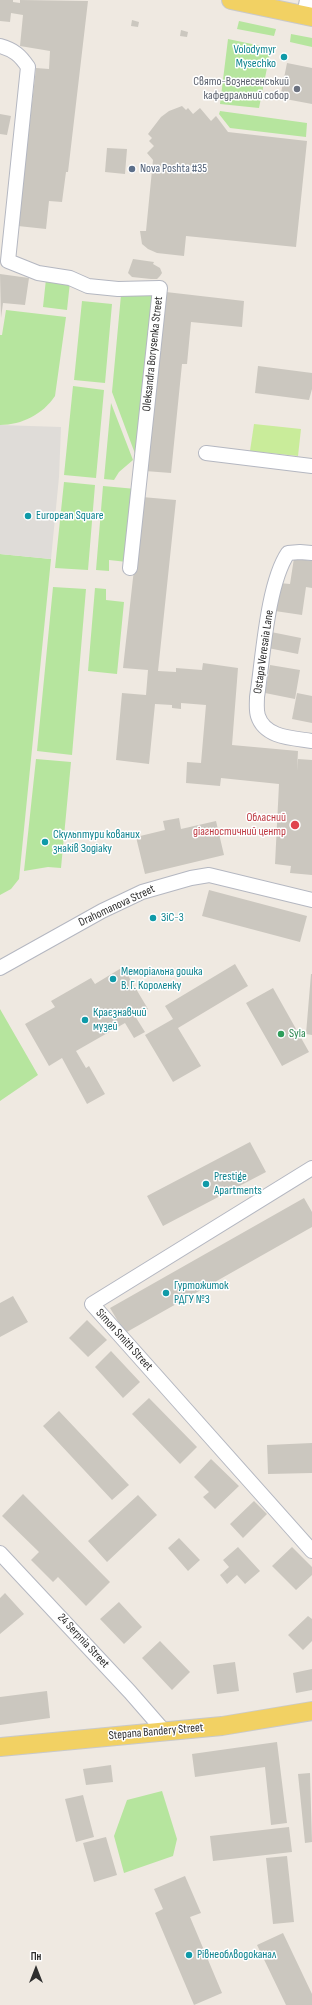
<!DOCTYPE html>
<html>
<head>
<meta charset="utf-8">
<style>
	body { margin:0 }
	#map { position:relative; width:312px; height:2005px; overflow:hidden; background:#efe9e1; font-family:"Sofia Sans Condensed",sans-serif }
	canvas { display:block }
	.north { position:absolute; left:16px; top:1949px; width:40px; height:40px; -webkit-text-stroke:3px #fff; paint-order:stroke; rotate:0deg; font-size:11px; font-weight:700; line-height:16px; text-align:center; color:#2e2e2e }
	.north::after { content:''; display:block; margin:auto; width:14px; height:18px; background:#2e2e2e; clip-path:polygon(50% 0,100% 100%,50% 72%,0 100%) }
</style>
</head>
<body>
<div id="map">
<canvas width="312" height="2005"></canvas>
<div class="north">Пн</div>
</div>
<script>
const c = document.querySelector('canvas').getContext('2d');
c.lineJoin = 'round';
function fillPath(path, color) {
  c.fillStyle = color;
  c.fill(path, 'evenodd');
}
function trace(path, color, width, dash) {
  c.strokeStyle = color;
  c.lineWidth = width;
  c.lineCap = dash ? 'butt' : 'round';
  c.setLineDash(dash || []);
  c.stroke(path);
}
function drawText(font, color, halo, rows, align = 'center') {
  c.font = font + ' "Sofia Sans Condensed",sans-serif';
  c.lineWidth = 3;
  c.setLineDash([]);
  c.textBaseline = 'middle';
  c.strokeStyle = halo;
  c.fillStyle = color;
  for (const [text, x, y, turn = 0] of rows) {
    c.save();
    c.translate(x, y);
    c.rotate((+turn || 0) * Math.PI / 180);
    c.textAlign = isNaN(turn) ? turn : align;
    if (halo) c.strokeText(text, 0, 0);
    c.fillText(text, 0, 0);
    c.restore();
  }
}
fillPath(new Path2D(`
	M239,21l37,8 -2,7 -37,-7z
	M291,34l21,4v9l-22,-5z
	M228,39l43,9 -12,60 -39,-4z
	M220,111l87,12 -1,14 -76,-9 -11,-14z
	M46,279l24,3 -3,28 -24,-3z
	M128,293l28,3 -19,163 -25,-67 9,-97z
	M82,301l30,3 -7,79 -31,-3z
	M6,310l60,7 -11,79c-12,18 -33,29 -55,29v-90h2z
	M73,386l31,4 -8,88 -32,-3z
	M111,403l22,57 -14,12 -5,8 -10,-1z
	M64,482l31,3 -7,85 -33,-2z
	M103,486l33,3 -9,73 -18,-2v11l-13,-1z
	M0,554l51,5 -32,320 -8,10 -11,6z
	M53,587l33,2 -14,166 -35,-4z
	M95,588l11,1v11l18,2 -7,72 -29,-3z
	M36,759l35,3 -10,106 -13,-1 -24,4z
	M0,1009l38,66 -38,26z
	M162,1791l15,48 -4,17 -49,17 -10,-37 13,-36z`), '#b6e59e');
fillPath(new Path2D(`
	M254,424l47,5 -3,27 -48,-5z`), '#c9ec9a');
fillPath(new Path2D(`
	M0,425l61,2 -2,50 -8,82 -51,-5z`), '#dfdcd8');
fillPath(new Path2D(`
	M0,0h13v2l7,1v-3l68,1 -20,171h-2l-4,30 -13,-1 -3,28 -28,-3 18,-158 13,1 1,-18 -30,-5 3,-31 -12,-2 -1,9 -10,-1z
	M132,20l7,2 -1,5 -7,-1z
	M181,30l7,2 -1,5 -7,-1z
	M287,63l25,5v36l-32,-6z
	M182,106l4,4 2,-2 5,6 7,-6 11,13 5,-5 12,16 79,9 -11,106 -110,-11 -2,20 -27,-3 -9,-4 -6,-5 -2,-13h6l7,-71 -6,-7 7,-7 -5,-5 3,-3 -4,-4 13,-17 8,-6z
	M0,114l11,2 -4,19 -7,-1z
	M107,148l20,1 -2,25 -20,-2z
	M133,259l21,3 -1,2 7,4 2,5 -2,3 -3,3h-6l-19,-2 -4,-4z
	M0,274l29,4 -4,27 -22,-2 -2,15z
	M166,292l78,9 -2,26 -51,-5 -4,42h-5l-11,109 -26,-2z
	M258,366l54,7v16l-3,11 -54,-7z
	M142,497l34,3 -18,171 18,1v-4l26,2 1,-7 35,5 -6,77 66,6 -1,20 1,-12 14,1v115l-22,-2 1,-7 -16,-2 4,-80 -58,-6 -1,8 -34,-3 1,-21 14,1 5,-58 -25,-2v6l-9,-1v-3l-17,-1 -6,60 -33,-4 6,-67 24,2 2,-25 -25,-2z
	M294,558l18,3v27l-6,-1 -4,28 -27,-4 4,-28 11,1z
	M271,632l30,6 -3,16 -30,-6z
	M270,665l30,5 -5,29 -30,-6z
	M297,693l15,3v27l-20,-4z
	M179,818l2,11 35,-8 8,34 -79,19 -9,-37 29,-7 -2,-9z
	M209,890l98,26 -7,26 -98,-26z
	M235,964l13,22 -70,42 23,38 -28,16 -28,-47 28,-16 -8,-13z
	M123,967l25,42 -13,7 10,16 -11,6 -9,-15 -49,28 10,17 3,-2 16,28 -18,10 -25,-46 -13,8 -24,-42 30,-17 -4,-6 40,-23 4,6z
	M311,974h1v61l-6,-1z
	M273,988l36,64 -27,14 -36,-63z
	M250,1142l16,30 -103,54 -16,-30z
	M304,1198l8,14v15l-187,106 -15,-25z
	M13,1296l15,26 -28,15v-34z
	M87,1320l20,20 -19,17 -19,-19z
	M111,1351l29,31 -17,16 -28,-31z
	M149,1398l48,49 -17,17 -48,-50z
	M59,1411l70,74 -17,15 -69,-74z
	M312,1443v30l-44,1 -1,-29z
	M211,1459l28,27 -24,23 -12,-12 6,-5 -15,-15z
	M23,1494l87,88 -24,24 -28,-29 -5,5 -22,-22 8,-8 -37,-36z
	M138,1495l19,20 -50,47 -19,-21z
	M254,1501l13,13 -24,24 -13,-14z
	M179,1538l21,22 -12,11 -20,-23z
	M238,1547l22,24 -15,13 -8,-9 -10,9 -7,-9 9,-8 -6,-7z
	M292,1547l20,20v8l-16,15 -24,-24z
	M5,1593l19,21 -24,20v-36z
	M119,1602l23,25 -18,17 -24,-25z
	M308,1616l4,3v22l-9,9 -15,-15z
	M160,1641l30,31 -18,18 -30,-32z
	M235,1662l4,29 -22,3 -4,-29z
	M312,1669v21l-16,3 -3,-20z
	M47,1691l3,27 -50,7v-28z
	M277,1742l10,81 -16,2 -6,-58 -70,10 -3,-23z
	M111,1765l2,17 -27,3 -3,-16z
	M310,1773l2,69 -7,1 -7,-69z
	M83,1795l11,42 -18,5 -11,-43z
	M289,1827l3,25 -79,9 -3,-25z
	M106,1837l11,38 -23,7 -11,-39z
	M287,1856l7,66 -21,2 -7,-66z
	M185,1876l16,37 -11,4 32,76 -28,12 -39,-92 8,-4 -9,-20z
	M283,1933l29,61v11h-26l-29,-60z`), '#cbc7bf');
const minor = new Path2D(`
	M304,15l3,-15
	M0,46c14,4 20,9 28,21l-20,194 30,12 32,5 18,8 30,3 42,-1 -30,280
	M206,453l106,13
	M312,553l-12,-1 -12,1c-21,31 -25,106 -31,144 0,6 -1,13 1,19 7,22 35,22 54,25
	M0,968l102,-57 40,-19 49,-14 18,-3 103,25
	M312,1168l-220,136 220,247
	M0,1553l130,139 34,39`);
const major = new Path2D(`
	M231,0l81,17
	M0,1747l222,-21 90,-15`);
trace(minor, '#b4b7c1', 16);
trace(major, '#c9c9c9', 20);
trace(minor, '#fff', 14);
trace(major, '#f2d163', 18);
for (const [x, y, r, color] of [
	[284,57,4,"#0f9aa8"],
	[297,89,4,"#6b7280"],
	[132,169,4,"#5c6f8a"],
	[28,516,4,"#0f9aa8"],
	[295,825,5,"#e0444e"],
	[45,842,4,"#0f9aa8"],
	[153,918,4,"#0f9aa8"],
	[113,979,4,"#0f9aa8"],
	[85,1020,4,"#0f9aa8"],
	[281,1034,4,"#2e9e5b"],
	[206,1184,4,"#0f9aa8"],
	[166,1293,4,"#0f9aa8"],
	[189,1955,4,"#0f9aa8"]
]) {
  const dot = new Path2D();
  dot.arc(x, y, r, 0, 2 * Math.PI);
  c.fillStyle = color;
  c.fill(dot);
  trace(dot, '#fff', 1.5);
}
drawText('12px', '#0d838f', '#fff', [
	["Volodymyr",276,50,"right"],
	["Mysechko",276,64,"right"],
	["European Square",36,516],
	["Скульптури кованих",53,835],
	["знаків Зодіаку",53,849],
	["ЗіС-3",161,918],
	["Меморіальна дошка",121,972],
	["В. Г. Короленку",121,986],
	["Краєзнавчий",93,1013],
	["музей",93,1027],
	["Prestige",214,1177],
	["Apartments",214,1191],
	["Гуртожиток",174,1286],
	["РДГУ №3",174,1300],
	["Рівнеоблводоканал",197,1955]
], 'left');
drawText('12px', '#5b616d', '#fff', [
	["Свято-Вознесенський",289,82],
	["кафедральний собор",289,96]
], 'right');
drawText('12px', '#4e5e75', '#fff', [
	["Nova Poshta #35",140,169]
], 'left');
drawText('12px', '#2e2e2e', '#fff', [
	["Oleksandra Borysenka Street",153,354,-84],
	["Ostapa Veresaia Lane",264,652,-82],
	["Drahomanova Street",117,906,-25],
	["Simon Smith Street",124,1340,48],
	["24 Serpnia Street",83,1641,47],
	["Stepana Bandery Street",156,1732,-5]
]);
drawText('12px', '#be3a42', '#fff', [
	["Обласний",286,818],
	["діагностичний центр",286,832]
], 'right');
drawText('12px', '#27864d', '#fff', [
	["Syla",289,1034]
], 'left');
</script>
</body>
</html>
